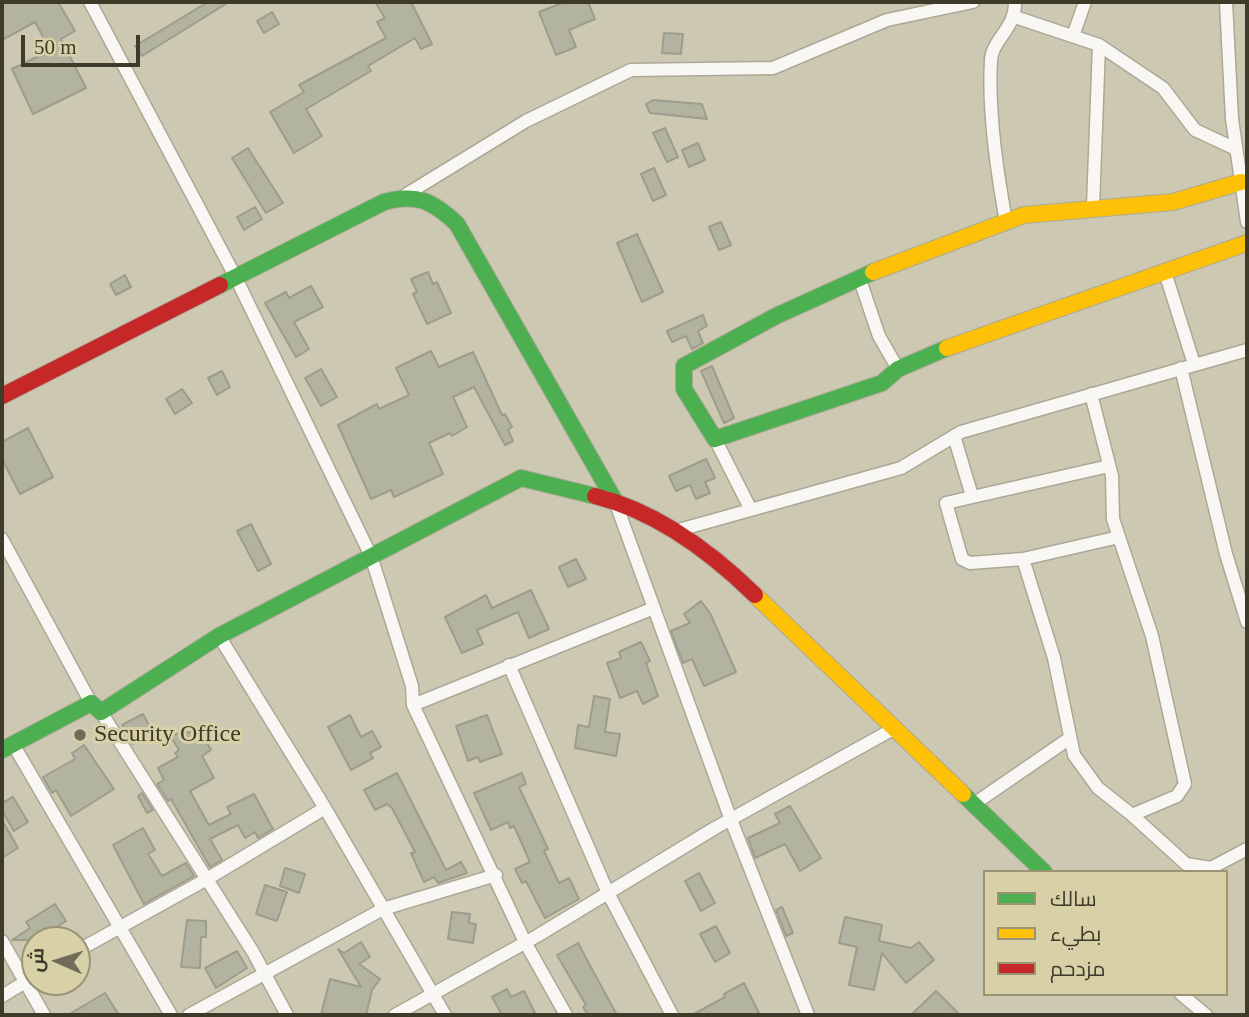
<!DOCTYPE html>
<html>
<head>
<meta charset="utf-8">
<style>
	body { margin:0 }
	#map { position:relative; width:1249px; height:1017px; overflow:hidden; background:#cdc8b2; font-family:"Times New Roman",Cairo,serif }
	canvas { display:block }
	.frame { position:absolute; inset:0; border:4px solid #3e3b2a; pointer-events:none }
	.legend { position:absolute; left:983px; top:870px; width:245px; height:126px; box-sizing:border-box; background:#d8d0a7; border:2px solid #9a9475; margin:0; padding:9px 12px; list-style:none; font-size:21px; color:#3e3b2a }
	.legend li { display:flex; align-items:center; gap:14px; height:35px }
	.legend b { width:35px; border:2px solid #9a9475 }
	.north { position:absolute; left:21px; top:926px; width:70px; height:70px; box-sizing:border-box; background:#d8d0a7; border:2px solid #9a9475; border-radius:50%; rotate:273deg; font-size:19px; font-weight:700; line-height:28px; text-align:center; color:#3e3b2a }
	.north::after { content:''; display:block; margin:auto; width:24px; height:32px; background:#706c5a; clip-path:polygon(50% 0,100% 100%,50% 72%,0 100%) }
	.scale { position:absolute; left:21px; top:35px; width:119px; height:32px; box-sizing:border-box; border:4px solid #3e3b2a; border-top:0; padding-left:9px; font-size:21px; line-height:24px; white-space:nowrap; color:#3e3b2a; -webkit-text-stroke:5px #d8d0a7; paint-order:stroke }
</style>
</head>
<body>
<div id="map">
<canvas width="1249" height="1017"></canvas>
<div class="frame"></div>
<ul class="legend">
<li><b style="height:9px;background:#4caf50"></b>سالك</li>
<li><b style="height:9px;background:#ffc107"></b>بطيء</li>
<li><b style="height:9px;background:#c62828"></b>مزدحم</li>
</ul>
<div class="north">ش</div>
<div class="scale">50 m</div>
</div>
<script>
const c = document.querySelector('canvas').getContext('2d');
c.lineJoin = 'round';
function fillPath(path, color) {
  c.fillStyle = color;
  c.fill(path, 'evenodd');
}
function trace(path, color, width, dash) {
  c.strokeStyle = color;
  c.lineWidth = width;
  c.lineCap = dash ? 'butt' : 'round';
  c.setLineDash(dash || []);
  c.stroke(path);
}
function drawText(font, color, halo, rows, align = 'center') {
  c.font = font + ' "Times New Roman",serif';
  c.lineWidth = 6;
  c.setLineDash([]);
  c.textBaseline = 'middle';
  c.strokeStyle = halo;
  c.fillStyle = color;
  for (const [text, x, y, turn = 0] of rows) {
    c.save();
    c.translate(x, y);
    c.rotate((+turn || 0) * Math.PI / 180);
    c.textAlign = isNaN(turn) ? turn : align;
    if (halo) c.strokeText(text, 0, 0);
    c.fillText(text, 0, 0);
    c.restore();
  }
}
const building = new Path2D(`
	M2,2h56l17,29 -14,8 25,49 -53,26 -21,-45 37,-18v-3l-14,-26 -33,18z
	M208,2h21l-87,54 -7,-10z
	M375,2h36l21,42 -11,5 -6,-11 -47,28 3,5 -65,38 16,27 -28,17 -24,-41 34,-20 -5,-7 87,-47 -9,-16 8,-4z
	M565,2h23l7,17 -26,11 7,17 -20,8 -17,-43z
	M272,12l7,12 -15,9 -7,-12z
	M664,33l19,1 -2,20 -19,-1z
	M653,100l49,4 5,15 -57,-6 -4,-9z
	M665,128l13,29 -11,5 -14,-29z
	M698,143l7,17 -16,7 -7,-17z
	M248,148l35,55 -17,10 -34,-55z
	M654,168l12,27 -13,6 -12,-27z
	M255,207l7,12 -18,11 -7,-13z
	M721,222l10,23 -12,5 -10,-23z
	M637,234l26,58 -21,10 -25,-59z
	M428,272l5,12 4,-2 14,31 -24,11 -14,-30 4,-2 -6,-13z
	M125,275l6,12 -15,8 -6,-11z
	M311,286l12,21 -29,15 15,27 -13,8 -31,-54 21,-11 3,6z
	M703,315l4,11 -9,5 5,12 -11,6 -6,-13 -14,6 -5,-11z
	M431,351l8,16 34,-15 29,63 3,-1 7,13 -4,3 5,11 -8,4 -31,-58 -21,10 14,30 -15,9 -2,-3 -21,10 14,31 -49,23 -3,-7 -20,9 -33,-74 39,-21 2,5 30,-14 -13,-27z
	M712,366l22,52 -10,5 -23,-52z
	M321,369l16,28 -16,9 -16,-28z
	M222,371l8,16 -13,8 -9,-17z
	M182,389l10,14 -17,11 -9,-15z
	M28,428l25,49 -33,17 -18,-35v-17z
	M706,459l9,19 -10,4 5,11 -14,6 -6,-14 -14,6 -7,-15z
	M251,524l20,40 -13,7 -21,-40z
	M576,559l10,20 -18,8 -9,-20z
	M531,590l18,39 -20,9 -11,-26 -41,18 6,14 -21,9 -17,-36 41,-22 6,13z
	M701,601l9,12 26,59 -32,14 -12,-27 -9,4 -12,-32 19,-8 -6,-9z
	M641,642l9,19 -4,2 12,33 -15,8 -6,-13 -17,7 -13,-35 14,-5 -2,-6z
	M594,696l16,3 -5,33 15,2 -4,22 -41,-8 3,-23 11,2z
	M143,714l10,19 -20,11 -11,-19z
	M350,715l11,22 11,-6 9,16 -11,6 3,5 -22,12 -23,-43z
	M487,715l15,39 -22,8 -2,-5 -10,4 -12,-35z
	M198,727l13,23 -9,6 12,22 -24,13 19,34 22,-11 -4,-7 27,-13 19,35 -15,9 -3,-6 -10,6 -7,-13 -28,14 12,21 -12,7 -39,-68 -3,2 -11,-17 7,-4 -6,-12 20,-11 -3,-4 4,-3 -8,-13 14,-8 3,4z
	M84,745l30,44 -43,27 -15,-26 -4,3 -9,-16 32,-18 -3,-6z
	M397,773l49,97 15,-8 6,11 -29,10 -4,-6 -10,5 -13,-29 4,-1 -23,-44 -5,-4 -12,6 -11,-20z
	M522,773l4,11 -7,3 29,62 -4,2 15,32 10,-5 10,21 -34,19 -19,-37 -4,2 -7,-14 15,-7 -16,-36 -4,2 -2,-6 -17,8 -17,-37z
	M142,793l11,17 -6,3 -9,-17z
	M13,797l15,25 -14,9 -12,-20v-8z
	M790,806l31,52 -21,13 -15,-27 -30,14 -7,-20 32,-15 -5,-9z
	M2,820l16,28 -16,10z
	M143,828l12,22 -7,4 14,22 24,-13 8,13 -50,28 -31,-59z
	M285,868l20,6 -6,19 -19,-7z
	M699,873l16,30 -14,8 -16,-30z
	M265,885l22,7 -10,29 -21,-7z
	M55,904l11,17 -30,19h-24l18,-12 -4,-6z
	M782,907l11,26 -7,3 -10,-26z
	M452,912l18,2 -1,9 7,1 -3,19 -25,-4z
	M845,917l37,8 -3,16 32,7 8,-6 15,18 -28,23 -24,-30 -8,37 -25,-5 8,-38 -18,-4z
	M187,920l19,1v16h-5l-1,31 -19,-1z
	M716,926l14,27 -15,9 -15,-28z
	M361,942l9,15 -11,7 21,15 -8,11 -6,25h-45l9,-36 31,8 -23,-38 6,4z
	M578,943l16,30 23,42h-29l-5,-8 3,-2 -29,-50z
	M237,951l10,17 -31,20 -11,-20z
	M744,983l16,32h-68l33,-18 -1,-3z
	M507,989l4,8 13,-6 12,24h-34l-10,-18z
	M936,991l24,24h-49z
	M105,993l14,22h-51z`);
fillPath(building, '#b3b3a2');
trace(building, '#9d9d8c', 2);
const street = new Path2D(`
	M90,2l145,274 136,280 41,130 1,19 112,237 41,73
	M1226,2l6,117 15,103
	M1015,17l84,28 64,43 32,42 41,19
	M1073,36l12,-34
	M407,194l119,-73 105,-51 142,-2 114,-48 86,-18
	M1093,207l6,-162
	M1006,222c-9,-51 -18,-110 -15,-162 1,-20 25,-32 24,-58
	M1165,272l29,92
	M859,277l20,59 19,33
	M1181,368l45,186 21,68
	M954,436l18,60
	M715,439l36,71
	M1109,466l-163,37 16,56 8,4 53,-4 96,-22
	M615,501l116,319 77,195
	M675,531l226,-63 60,-36 286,-82
	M2,539l89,164
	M1023,559l31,99 20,97 24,33 34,27 45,-19 8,-12 -33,-148 -39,-117 -1,-43 -21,-82
	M219,636l106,172 120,207
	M509,665l99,228 64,122
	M413,705l241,-97
	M101,712l152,240 34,63
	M13,744l158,271
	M974,804l96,-66
	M1132,815l54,49 25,4 36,-19
	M2,941l42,74
	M77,951l130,-72 118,-71
	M1181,994l25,21
	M2,996l33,-20
	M189,1015l194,-106 113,-34
	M395,1015l142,-79 178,-108 180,-100`);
const fast = new Path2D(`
	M873,272l-97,44 -92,50v23l31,50 167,-56 16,-14 49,-21
	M220,285l164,-83c33,-9 49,-1 73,22l158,277
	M2,750l89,-47 10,9 118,-76 302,-158 74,18
	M963,794l81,78`);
const slow = new Path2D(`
	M873,272l151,-57 149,-13 68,-20
	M947,348l300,-105
	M755,595l208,199`);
const jam = new Path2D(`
	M2,396l218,-111
	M595,496c60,15 116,56 160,99`);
trace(street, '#aba897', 15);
trace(fast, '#aba897', 18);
trace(slow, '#aba897', 18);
trace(jam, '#aba897', 18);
trace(street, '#f8f7f3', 12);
trace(fast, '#4caf50', 16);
trace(slow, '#ffc107', 16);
trace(jam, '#c62828', 16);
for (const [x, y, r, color] of [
	[80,735,7,"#706c5a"]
]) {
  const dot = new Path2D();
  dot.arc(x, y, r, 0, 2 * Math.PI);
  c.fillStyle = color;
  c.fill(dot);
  trace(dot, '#d8d0a7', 2.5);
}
drawText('24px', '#3e3b2a', '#d8d0a7', [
	["Security Office",94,735]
], 'left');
</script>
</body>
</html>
